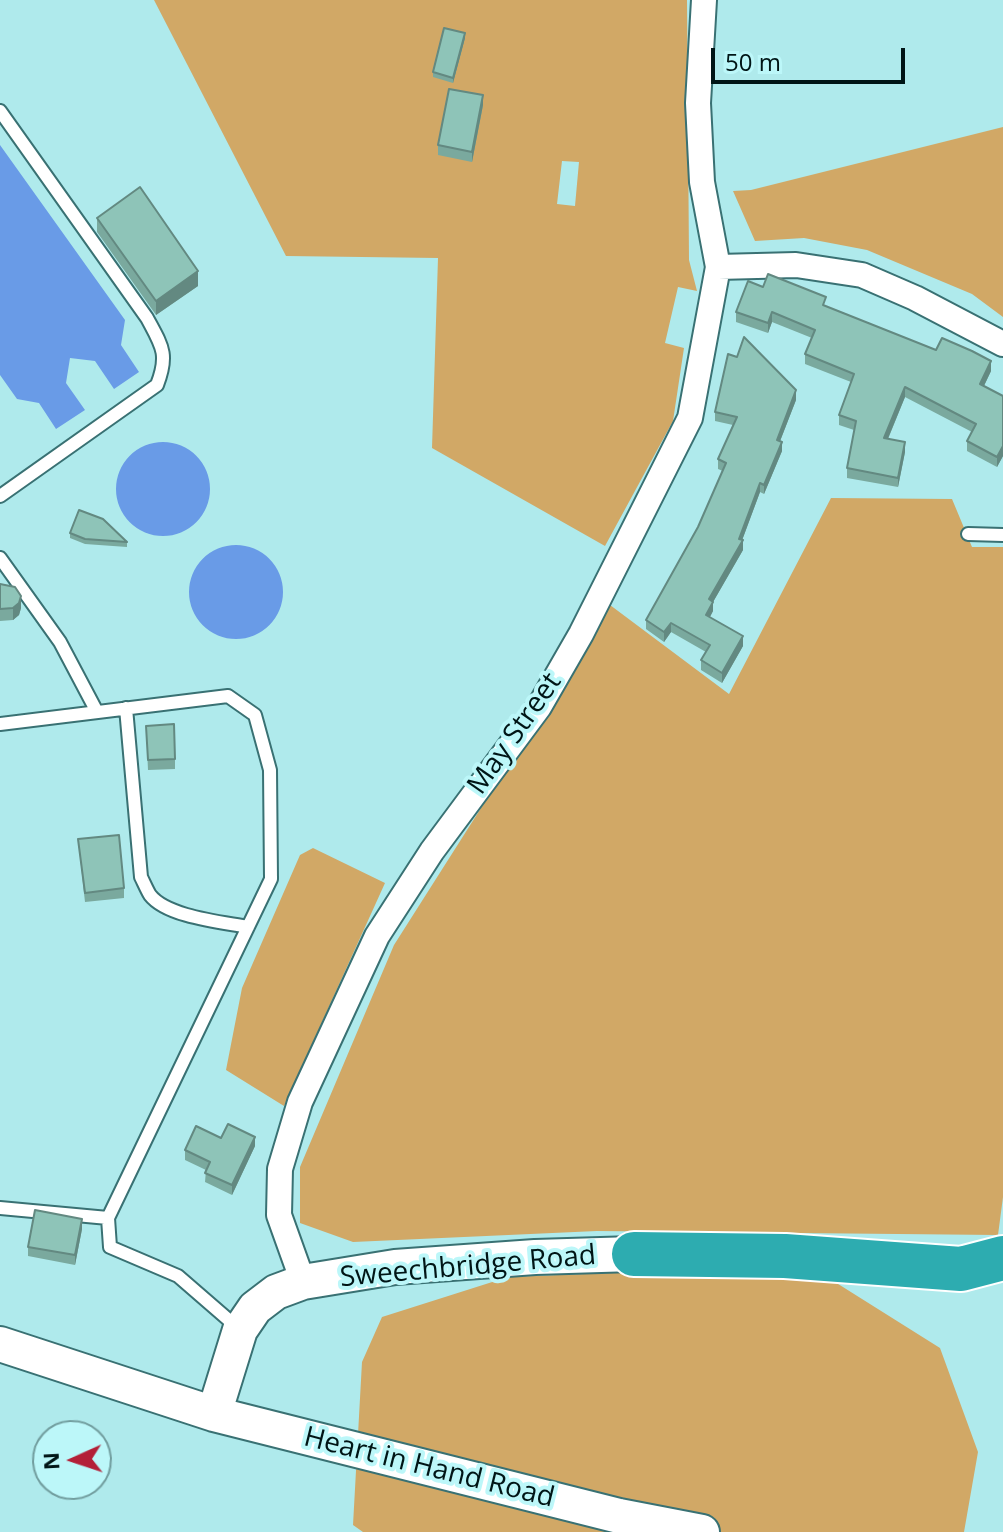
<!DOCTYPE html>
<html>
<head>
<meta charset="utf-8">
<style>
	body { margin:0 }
	#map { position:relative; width:1003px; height:1532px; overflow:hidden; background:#afeaec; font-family:"Open Sans",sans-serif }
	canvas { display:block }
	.north { position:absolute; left:32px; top:1420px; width:80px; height:80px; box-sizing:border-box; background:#bcf7f9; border:2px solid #719d9e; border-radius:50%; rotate:267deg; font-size:22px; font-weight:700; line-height:32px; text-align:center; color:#001516 }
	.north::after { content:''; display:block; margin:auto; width:28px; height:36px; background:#b32038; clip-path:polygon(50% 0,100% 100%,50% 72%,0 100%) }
	.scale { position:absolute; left:711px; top:48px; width:194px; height:36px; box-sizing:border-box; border:4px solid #001516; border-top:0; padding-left:10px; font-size:24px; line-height:28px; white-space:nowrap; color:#001516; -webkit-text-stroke:6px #bcf7f9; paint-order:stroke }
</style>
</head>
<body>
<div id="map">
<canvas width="1003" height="1532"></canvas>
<div class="north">N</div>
<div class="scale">50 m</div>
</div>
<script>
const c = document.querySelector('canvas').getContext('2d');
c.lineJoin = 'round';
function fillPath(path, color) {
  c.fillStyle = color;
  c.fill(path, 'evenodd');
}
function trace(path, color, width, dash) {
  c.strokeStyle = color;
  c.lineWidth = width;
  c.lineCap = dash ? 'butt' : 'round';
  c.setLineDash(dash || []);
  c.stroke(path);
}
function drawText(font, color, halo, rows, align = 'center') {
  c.font = font + ' "Open Sans",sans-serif';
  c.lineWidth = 8;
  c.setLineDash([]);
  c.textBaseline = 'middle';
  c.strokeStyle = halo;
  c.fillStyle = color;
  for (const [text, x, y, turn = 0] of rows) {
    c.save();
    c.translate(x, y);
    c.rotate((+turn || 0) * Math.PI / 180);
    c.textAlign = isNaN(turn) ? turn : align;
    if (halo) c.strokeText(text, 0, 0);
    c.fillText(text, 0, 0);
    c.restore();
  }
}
fillPath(new Path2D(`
	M154,0h533l2,260 8,31 -19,-4 -13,56 19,5 -11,73 -68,125 -173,-98 6,-190 -152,-2zM562,161l17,1 -4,44 -18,-2z
	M1003,127v190l-31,-23 -105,-44 -63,-12 -49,3 -22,-50 18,-1z
	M831,498l121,1 20,48h31v650l-5,38 -401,-4 -244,11 -53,-19v-56l94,-222 216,-340 119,89z
	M313,848l72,35 -101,223 -58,-36 16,-82 58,-133z
	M634,1272l193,5 113,71 38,104 -14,80h-601l-10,-7 9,-163 20,-45 126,-40z`), '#d1a866');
fillPath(new Path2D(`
	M0,145l125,175 -4,25 18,27 -25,17 -19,-28 -25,-3 -4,25 19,27 -29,19 -17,-26 -22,-4 -17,-24z
	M116 489a47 47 0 1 1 94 0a47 47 0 1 1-94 0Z
	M189 592a47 47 0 1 1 94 0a47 47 0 1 1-94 0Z`), '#699be7');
const lane = new Path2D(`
	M0,111l147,207c15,28 22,36 10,67l-157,111
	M968,534l35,1
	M0,558l60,84 37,70
	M126,708l15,169c3,6 6,13 9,18 17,22 72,27 98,32
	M0,724l228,-28 27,19 15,55 1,109 -163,339 2,29 68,29 60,52
	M0,1208l108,10`);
const street = new Path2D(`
	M718,267l78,-2 66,10 53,23 88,46
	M303,1282l-24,-67 1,-46 20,-67 77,-166 55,-85 107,-144 42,-73 109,-216 28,-151 -16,-85 -4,-79 6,-103`);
const secondary = new Path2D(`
	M0,1344l214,70 405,102 83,16
	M214,1414l26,-84 15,-22 21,-16 27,-10 92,-15 140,-10 99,-3`);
const highway = new Path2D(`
	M634,1254l151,2 176,13 42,-11`);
trace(lane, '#397173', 16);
trace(street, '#397173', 28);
trace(secondary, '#397173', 38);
trace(highway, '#fff', 48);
trace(lane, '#fff', 12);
trace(street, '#fff', 24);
trace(secondary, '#fff', 34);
trace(highway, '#2dacb0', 44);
fillPath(new Path2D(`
	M465,38l-12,45 -20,-6v-5z
	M483,105l-11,57 -34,-7v-10z
	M97,218l101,68 -42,29 -59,-83z
	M763,287l63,20 165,64 -7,15 19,10v60l-6,11 -30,-16v-10l5,-9 -67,-35 -17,42 17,13 -7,35 -51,-9v-10l7,-38 -15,-5v-10l12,-33 -46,-18v-10l7,-16 -40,-16 -4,11 -32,-11v-10z
	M796,400l-16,41 2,10 -18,43 -4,-2 -18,48 1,10 -30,52v9l-3,6 33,29 -21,37 -21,-13v-10l5,-8 -35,-20 -7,10 -18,-13v-9l52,-93 25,-56 -5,-2v-10l15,-34 -18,-4v-9z
	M70,533l57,9v5l-42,-3 -15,-6z
	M0,584l21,24 -2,7 -6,5 -13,1z
	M146,726l29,33v10l-27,1z
	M78,839l46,49v10l-39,4z
	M221,1138l34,8 -23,49 -27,-13 1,-12 -21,-10v-10z
	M82,1229l-7,36 -47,-9v-9z`), '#7aa99e');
fillPath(new Path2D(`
	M465,33v5l-12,45v-5z
	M483,95v10l-11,57v-10z
	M198,271v15l-42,29v-14z
	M772,312v10l-4,11v-10z
	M991,361v10l-11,23v-10z
	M905,387v10l-21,51v-10z
	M796,390v10l-19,49v-9z
	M782,442v9l-18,43v-9z
	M905,442v10l-7,35v-9z
	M1003,446v10l-6,11v-10z
	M760,483v9l-20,54 3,-6v10l-34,59v-10z
	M21,596v12l-2,7 -6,5v-12z
	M713,602v9l-7,13v-9z
	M671,623v9l-7,10v-10z
	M743,636v10l-21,37v-10z
	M255,1137v9l-23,49v-10z
	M82,1219v10l-7,36v-10z`), '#638981');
const building = new Path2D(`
	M444,28l21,5 -12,45 -20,-6z
	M449,89l34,6 -11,57 -34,-7z
	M140,187l58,84 -42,30 -59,-83z
	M768,274l58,23 -3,8 113,45 6,-12 30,13 19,10 -11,23 23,12v50l-6,11 -30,-16 9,-17 -71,-37 -21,51 21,4 -7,36 -51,-10 9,-47 -17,-6 15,-41 -49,-20 10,-24 -43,-18 -4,11 -32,-11 12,-31 15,6z
	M744,337l52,53 -19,50 5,2 -18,43 -4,-2 -21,56 4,1 -34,59 4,3 -7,13 37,21 -21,37 -21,-13 9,-15 -39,-22 -7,9 -18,-12 52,-93 28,-64 -8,-4 19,-42 -22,-5 13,-58 9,3z
	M79,510l24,9 24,23 -42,-3 -15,-6z
	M0,584l15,3 6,9 -2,7 -6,5 -13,1z
	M174,724l1,35 -27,1 -2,-34z
	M119,835l5,53 -39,5 -7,-54z
	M228,1124l27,13 -23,48 -27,-12 5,-11 -25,-12 11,-24 25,12z
	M35,1210l47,9 -7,36 -47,-8z`);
fillPath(building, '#8ec4b8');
trace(building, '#638981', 2);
drawText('28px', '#001516', '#bcf7f9', [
	["May Street",515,734,-55],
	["Sweechbridge Road",468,1267,-5],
	["Heart in Hand Road",429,1468,14]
]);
</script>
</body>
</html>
